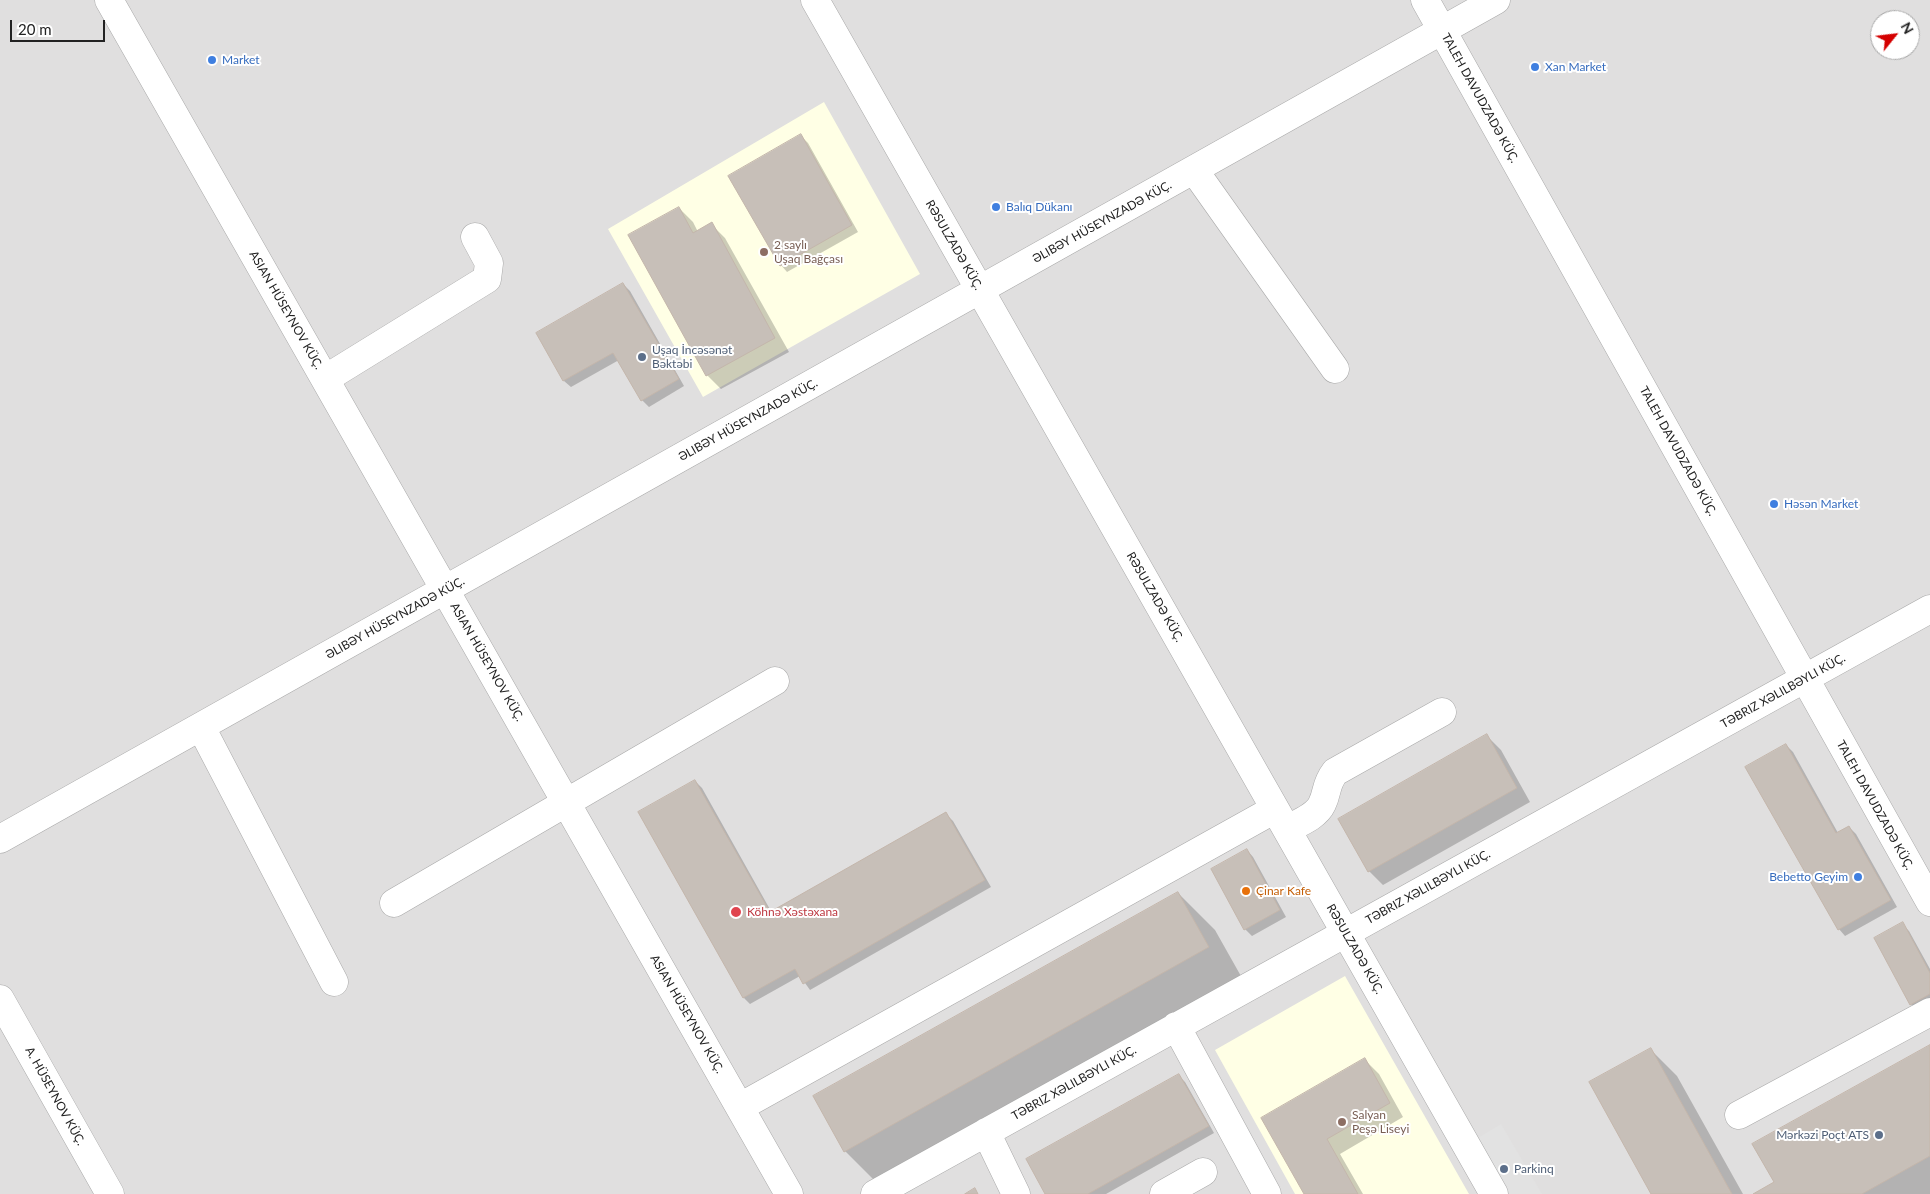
<!DOCTYPE html>
<html>
<head>
<meta charset="utf-8">
<style>
	body { margin:0 }
	#map { position:relative; width:1930px; height:1194px; overflow:hidden; background:#f2efe9; font-family:Lato,sans-serif }
	canvas { display:block }
	.north { position:absolute; left:1870px; top:10px; width:50px; height:50px; box-sizing:border-box; background:#fff; border:1px solid #a7a7a7; border-radius:50%; rotate:61deg; font-size:14px; font-weight:700; line-height:20px; text-align:center; color:#222 }
	.north::after { content:''; display:block; margin:auto; width:18px; height:22px; background:#d40000; clip-path:polygon(50% 0,100% 100%,50% 72%,0 100%) }
	.scale { position:absolute; left:10px; top:20px; width:95px; height:22px; box-sizing:border-box; border:2px solid #222; border-top:0; padding-left:6px; font-size:15px; line-height:18px; white-space:nowrap; color:#222; -webkit-text-stroke:4px #fff; paint-order:stroke }
</style>
</head>
<body>
<div id="map">
<canvas width="1930" height="1194"></canvas>
<div class="north">N</div>
<div class="scale">20 m</div>
</div>
<script>
const c = document.querySelector('canvas').getContext('2d');
c.lineJoin = 'round';
function fillPath(path, color) {
  c.fillStyle = color;
  c.fill(path, 'evenodd');
}
function trace(path, color, width, dash) {
  c.strokeStyle = color;
  c.lineWidth = width;
  c.lineCap = dash ? 'butt' : 'round';
  c.setLineDash(dash || []);
  c.stroke(path);
}
function drawText(font, color, halo, rows, align = 'center') {
  c.font = font + ' Lato,sans-serif';
  c.lineWidth = 4;
  c.setLineDash([]);
  c.textBaseline = 'middle';
  c.strokeStyle = halo;
  c.fillStyle = color;
  for (const [text, x, y, turn = 0] of rows) {
    c.save();
    c.translate(x, y);
    c.rotate((+turn || 0) * Math.PI / 180);
    c.textAlign = isNaN(turn) ? turn : align;
    if (halo) c.strokeText(text, 0, 0);
    c.fillText(text, 0, 0);
    c.restore();
  }
}
fillPath(new Path2D(`
	M0,0h1930v1194h-1930zM1880,20h30v30h-30z`), '#e0dfdf');
fillPath(new Path2D(`
	M824,102l96,172 -217,123 -95,-168z
	M1345,976l124,218h-174l-80,-144z`), '#ffffe5');
fillPath(new Path2D(`
	M1501,1124l41,70h-48l-28,-49z`), '#e2e2e2');
fillPath(new Path2D(`
	M801,136l7,7 50,89 -71,40 -6,-7z
	M679,208l14,14 5,10 13,-8 14,14 64,114 -68,37 -14,-14z
	M623,284l7,7 54,95 -35,21 -7,-7 -23,-40 -48,27 -7,-6 -27,-48z
	M1487,736l14,14 29,52 -147,83 -14,-14z
	M1786,745l7,7 45,81 11,-6 7,7 41,73 -52,29 -6,-7z
	M695,781l7,7 70,125 174,-99 7,7 38,66 -181,103 -10,-14 -50,28 -6,-6 -105,-185z
	M1247,850l6,7 33,60 -34,19 -7,-7z
	M1178,893l37,37 31,55 -364,203 -37,-37z
	M1902,924l7,7 21,38v35l-12,7 -7,-7z
	M1930,1046v148h-175l20,-11z
	M1650,1049l27,27 66,118h-90z
	M1365,1060l14,14 24,43 -63,37 23,40h-58l-43,-76z
	M1178,1075l7,7 29,51 -108,61h-59z`), '#0003');
const building = new Path2D(`
	M801,134l51,91 -72,41 -52,-90z
	M679,207l14,26 19,-11 63,116 -69,38 -78,-141z
	M623,283l56,96 -38,22 -28,-48 -50,28 -27,-48z
	M1487,734l30,54 -149,84 -30,-53z
	M1786,744l50,89 13,-7 42,74 -53,30 -93,-163z
	M695,780l75,132 176,-100 39,68 -182,104 -8,-15 -52,29 -105,-186z
	M1247,849l33,61 -36,20 -33,-61z
	M1178,892l31,55 -365,205 -31,-56z
	M1903,922l27,51v21l-20,11 -36,-67z
	M1930,1045v111l-68,38h-109l21,-12 -22,-38z
	M1651,1048l81,146h-81l-62,-112z
	M1365,1058l25,45 -63,36 31,55h-54l-43,-76z
	M1179,1074l30,52 -121,68h-43l-19,-35z
	M975,1188l3,6h-13z`);
fillPath(building, '#c7bfb8');
trace(building, '#c4b6ab', 1);
const minor = new Path2D(`
	M109,0l680,1194
	M815,0l679,1194
	M1425,0l505,902
	M1194,170l141,199
	M325,379l162,-100 2,-16 -14,-26
	M201,727l133,255
	M1287,829c11,-6 29,-12 35,-25 6,-12 3,-19 13,-32l107,-60
	M0,839l1496,-839
	M394,903l381,-222
	M0,999l110,195
	M1176,1026l91,168
	M740,1107l535,-298
	M1739,1115l191,-103
	M986,1132l30,62
	M875,1194l1055,-585
	M1164,1194l39,-22`);
trace(minor, '#a9a9a9', 29);
trace(minor, '#fff', 28);
for (const [x, y, r, color] of [
	[212,60,5,"#3f7fe0"],
	[1535,67,5,"#3f7fe0"],
	[996,207,5,"#3f7fe0"],
	[764,252,5,"#8d6e63"],
	[642,357,5,"#5c6f8a"],
	[1774,504,5,"#3f7fe0"],
	[1858,877,5,"#3f7fe0"],
	[1246,891,5,"#e8710a"],
	[736,912,6,"#e0444e"],
	[1342,1122,5,"#8d6e63"],
	[1879,1135,5,"#5c6f8a"],
	[1504,1169,5,"#5c6f8a"]
]) {
  const dot = new Path2D();
  dot.arc(x, y, r, 0, 2 * Math.PI);
  c.fillStyle = color;
  c.fill(dot);
  trace(dot, '#fff', 2);
}
drawText('12px', '#366cbe', '#fff', [
	["Market",222,60],
	["Xan Market",1545,67],
	["Balıq Dükanı",1006,207],
	["Həsən Market",1784,504],
	["Bebetto Geyim",1848,877,"right"]
], 'left');
drawText('12px', '#222', '#fff', [
	["TALEH DAVUDZADƏ KÜÇ.",1480,98,61],
	["ƏLIBƏY HÜSEYNZADƏ KÜÇ.",1102,222,-29],
	["RƏSULZADƏ KÜÇ.",954,245,60],
	["ASIAN HÜSEYNOV KÜÇ.",286,310,60],
	["ƏLIBƏY HÜSEYNZADƏ KÜÇ.",748,420,-29],
	["TALEH DAVUDZADƏ KÜÇ.",1678,451,61],
	["RƏSULZADƏ KÜÇ.",1155,597,60],
	["ƏLIBƏY HÜSEYNZADƏ KÜÇ.",395,618,-29],
	["ASIAN HÜSEYNOV KÜÇ.",487,662,60],
	["TƏBRIZ XƏLILBƏYLI KÜÇ.",1783,691,-29],
	["TALEH DAVUDZADƏ KÜÇ.",1875,805,61],
	["TƏBRIZ XƏLILBƏYLI KÜÇ.",1428,887,-29],
	["RƏSULZADƏ KÜÇ.",1355,949,60],
	["ASIAN HÜSEYNOV KÜÇ.",687,1014,60],
	["TƏBRIZ XƏLILBƏYLI KÜÇ.",1074,1083,-29],
	["A. HÜSEYNOV KÜÇ.",55,1096,61]
]);
drawText('12px', '#785e54', '#fff', [
	["2 saylı",774,245],
	["Uşaq Bağçası",774,259],
	["Salyan",1352,1115],
	["Peşə Liseyi",1352,1129]
], 'left');
drawText('12px', '#4e5e75', '#fff', [
	["Uşaq İncəsənət",652,350],
	["Bəktəbi",652,364],
	["Mərkəzi Poçt ATS",1869,1135,"right"],
	["Parkinq",1514,1169]
], 'left');
drawText('12px', '#c56008', '#fff', [
	["Çinar Kafe",1256,891]
], 'left');
drawText('12px', '#be3a42', '#fff', [
	["Köhnə Xəstəxana",747,912]
], 'left');
</script>
</body>
</html>
